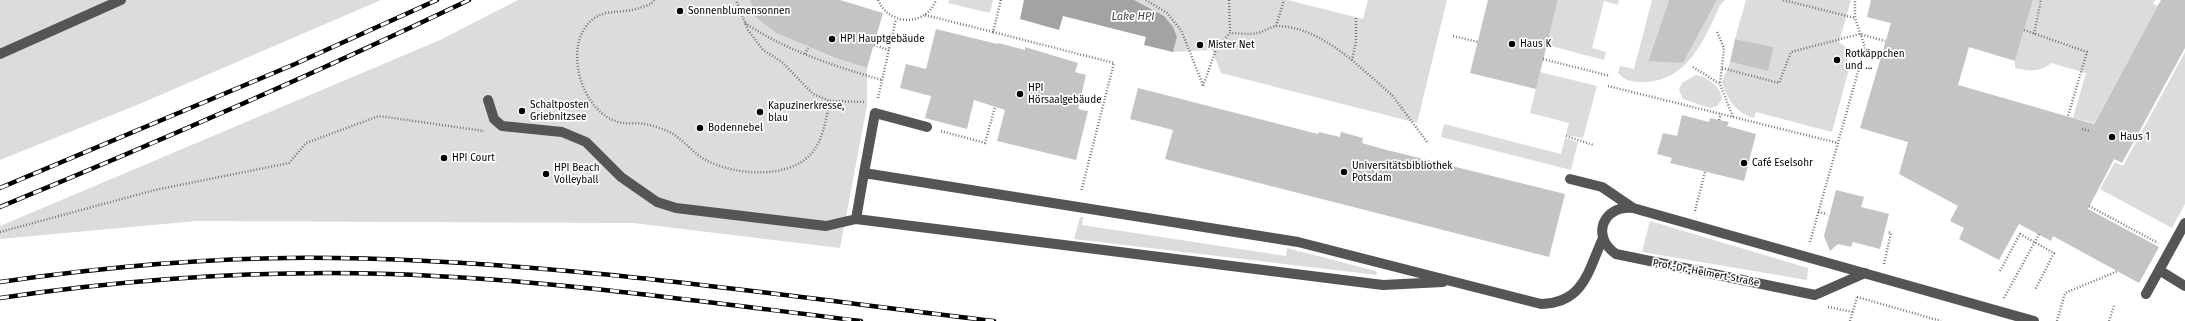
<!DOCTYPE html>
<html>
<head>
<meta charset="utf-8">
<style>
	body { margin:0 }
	canvas { display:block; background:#fff }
</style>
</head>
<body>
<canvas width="2185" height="321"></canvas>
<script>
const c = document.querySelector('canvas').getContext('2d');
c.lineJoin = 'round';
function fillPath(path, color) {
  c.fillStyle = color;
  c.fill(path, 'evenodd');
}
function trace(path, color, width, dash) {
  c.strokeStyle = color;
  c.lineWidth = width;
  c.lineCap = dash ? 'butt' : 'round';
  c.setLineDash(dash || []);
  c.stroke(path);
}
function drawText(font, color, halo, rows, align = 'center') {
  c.font = font + ' "Fira Sans",sans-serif';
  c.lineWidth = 3.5;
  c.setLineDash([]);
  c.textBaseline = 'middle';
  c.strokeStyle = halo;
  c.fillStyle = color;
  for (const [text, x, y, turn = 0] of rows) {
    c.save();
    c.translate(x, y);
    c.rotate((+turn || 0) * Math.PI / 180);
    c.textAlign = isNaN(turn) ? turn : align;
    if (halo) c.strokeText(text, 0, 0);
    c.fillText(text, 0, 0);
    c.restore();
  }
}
fillPath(new Path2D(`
	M0,0h381l-244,105 -137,55z
	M518,0h232l4,16 22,17 58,25 33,10v38l-27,142 -207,-25 -436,-2 -197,18v-13l440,-186z
	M949,0h44l-3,13 -42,-10z
	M1134,0h153l76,19 5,-19h79l-30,123 -196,-50 -9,-23 -39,2 4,-15z
	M1558,0h61l-1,5 -14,-4 -12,47 14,4 -2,8 -57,-15z
	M1652,0h17l-21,60 35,3 34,-63h8l-5,5c-15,34 -32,75 -74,77 -11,1 -21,-1 -28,-9l2,-7 14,3z
	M1746,0h105l-12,42 8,6 2,21 -17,63 -76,-20 -2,6c-18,-5 -27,-19 -32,-36l8,-20 38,9 6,-24 -39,-8z
	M2033,0h122l-2,4 5,2 -64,117 -21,-5 13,-45 -35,-10c-11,10 -23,8 -36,5v-7z
	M2185,52v152l-13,24 -72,-39 15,-27 8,4z
	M1540,72l57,14 -14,52 -17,-3 3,-12 -39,-10z
	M1696,75c11,2 25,11 26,24l-5,7 -7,2 -27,-9 -4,-9 3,-7z
	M1444,124l117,30 4,-16 13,4 -7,28 -130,-33z
	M1080,217h3l-1,8 204,31 1,-8 89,23 1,4 -303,-36z
	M1650,221l158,47 -1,12 -165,-28z`), '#dcdcdc');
fillPath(new Path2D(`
	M1024,0h110l30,16 9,11 4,10 -4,15 -29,-7 2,-8 -83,-21 -4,14 -39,-11z`), '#a3a3a3');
fillPath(new Path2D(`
	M750,0h90l43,13 -16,55 -32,-10 -59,-25 -22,-17z
	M1488,0h70l-22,89 -66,-16z
	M1669,0h48l-34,63 -35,-2z
	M1871,0h162l-18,61 -46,-14 -11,38 136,39 67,-124h24v48l-63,115 -8,-4 -26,50 71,38 -20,36 -86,-47 -2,5 -32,-17 -20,36 -40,-21 5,-11 -14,-7 8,-15 -59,-32 9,-32 -48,-14 31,-105 -24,-6z
	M936,29l61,15 1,-1 27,7v-3l53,16 -3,9 11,3 -8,34 10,2 -12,49 -79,-19 8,-31 -31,-10 -7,29 -42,-11 6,-22 -31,-8 6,-24 20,5z
	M1735,39l39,8 -6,24 -38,-9z
	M1138,88l180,46 1,-2 21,5 1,-5 22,6 -1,5 21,6 182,45 -16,63 -384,-98 8,-29 -43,-11z
	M1682,115l27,7 1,-4 19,4 -2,4 29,8 -12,47 -74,-18 2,-5 -15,-4 6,-21 14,3z
	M1836,190l28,7 -3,10 28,7 -9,35 -27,-7 -2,5 -13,-3 -8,7 -6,-15z`), '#c4c4c4');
trace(new Path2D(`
	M654,0l-3,4c-6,2 -13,5 -20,6 -14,3 -26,0 -38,9 -31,25 -13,89 22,102 10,4 20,1 30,3 7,1 14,4 20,6 16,6 25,21 39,29 28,16 82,21 106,-4 13,-13 16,-37 20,-54l-17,-7 -31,-32 -19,-12 -15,-20 -12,-30
	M878,0c11,26 48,27 58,0
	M1001,0l-8,32 121,31 -33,129
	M1146,0l21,13 14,17 22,55
	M1229,0l1,33
	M1783,0l72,18
	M925,15l68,17
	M1356,18v24l-4,18 40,35 35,47
	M745,23c42,28 89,43 137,57
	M1276,26l8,-26
	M2024,30l63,22 -19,64
	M1717,32l7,16 -4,36
	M2034,34l7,-34
	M1453,36l25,6
	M874,45l15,5
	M805,54l3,-6
	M1543,59l67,17
	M1693,67l27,17 13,33
	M1722,68l57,15 12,-31 69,-18 25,7
	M1203,86l14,-39 13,-14c8,0 19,2 27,0 7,-1 14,-7 21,-7 29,1 52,17 74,34
	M1608,86l230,57
	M878,98l18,-79
	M830,101l36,1
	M1719,120l2,-6
	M2082,129l8,2
	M941,131l44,12 10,-36
	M1566,136l27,9
	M2089,206l69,37
	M1695,211l10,-39
	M1818,212l9,2
	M0,232l155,-42 134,-27 17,-20 73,-27 105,15
	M1810,242l55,-195 -10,-29v-18
	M1884,264l7,-31 -3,-1
	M2000,271l20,-37 34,19 -19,37
	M1857,297l84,24
	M2004,298l35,-64
	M1828,307l25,5
	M1850,321l7,-24
	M2057,321l8,-28 53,-22
	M2109,321l5,-15`), '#777', 2.5, [1, 2]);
trace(new Path2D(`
	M0,54l121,-54
	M488,100l6,19 8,7 60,6 24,10 35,35 36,25 19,6 150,18 30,-7
	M927,127l-52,-14 -11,60 434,69 243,62c43,-1 47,-33 62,-66
	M864,173l-8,46 527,66 60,-3
	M1570,179l32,8 31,21
	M2159,270l26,16
	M1865,273l-50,22 -199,-41c-25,-17 -14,-49 17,-46l401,113
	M2146,294l39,-71`), '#555', 10);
const rail = new Path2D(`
	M0,188l295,-124 142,-64
	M0,207c158,-65 314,-133 469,-207
	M0,282c111,-16 223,-26 335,-24 221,3 440,37 659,63
	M0,298c129,-19 259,-28 390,-24 157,5 314,28 471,47`);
trace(rail, '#000', 4.5);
trace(rail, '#fff', 3, [9]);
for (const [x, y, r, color] of [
	[680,11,4,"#000"],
	[832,39,4,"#000"],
	[1512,44,4,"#000"],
	[1200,45,4,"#000"],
	[1837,60,4,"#000"],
	[1020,94,4,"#000"],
	[522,111,4,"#000"],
	[760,112,4,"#000"],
	[700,128,4,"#000"],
	[2112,137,4,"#000"],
	[444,158,4,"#000"],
	[1744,163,4,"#000"],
	[1344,172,4,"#000"],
	[546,174,4,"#000"]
]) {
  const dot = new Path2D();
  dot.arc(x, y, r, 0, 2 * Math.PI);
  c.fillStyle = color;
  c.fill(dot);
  trace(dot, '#fff', 1.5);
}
drawText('10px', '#000', '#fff', [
	["Sonnenblumensonnen",688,11],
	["HPI Hauptgebäude",840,39],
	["Haus K",1520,44],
	["Mister Net",1208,45],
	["Rotkäppchen",1845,54],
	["und ...",1845,66],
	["HPI",1028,88],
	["Hörsaalgebäude",1028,100],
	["Schaltposten",530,105],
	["Griebnitzsee",530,117],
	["Kapuzinerkresse,",768,106],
	["blau",768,118],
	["Bodennebel",708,128],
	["Haus 1",2120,137],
	["HPI Court",452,158],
	["Café Eselsohr",1752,163],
	["Universitätsbibliothek",1352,166],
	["Potsdam",1352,178],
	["HPI Beach",554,168],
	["Volleyball",554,180]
], 'left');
drawText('10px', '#000', '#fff', [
	["Prof.-Dr.-Helmert-Straße",1706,273,11]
]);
drawText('italic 11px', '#444', '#fff', [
	["Lake HPI",1133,17]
]);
</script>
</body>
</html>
